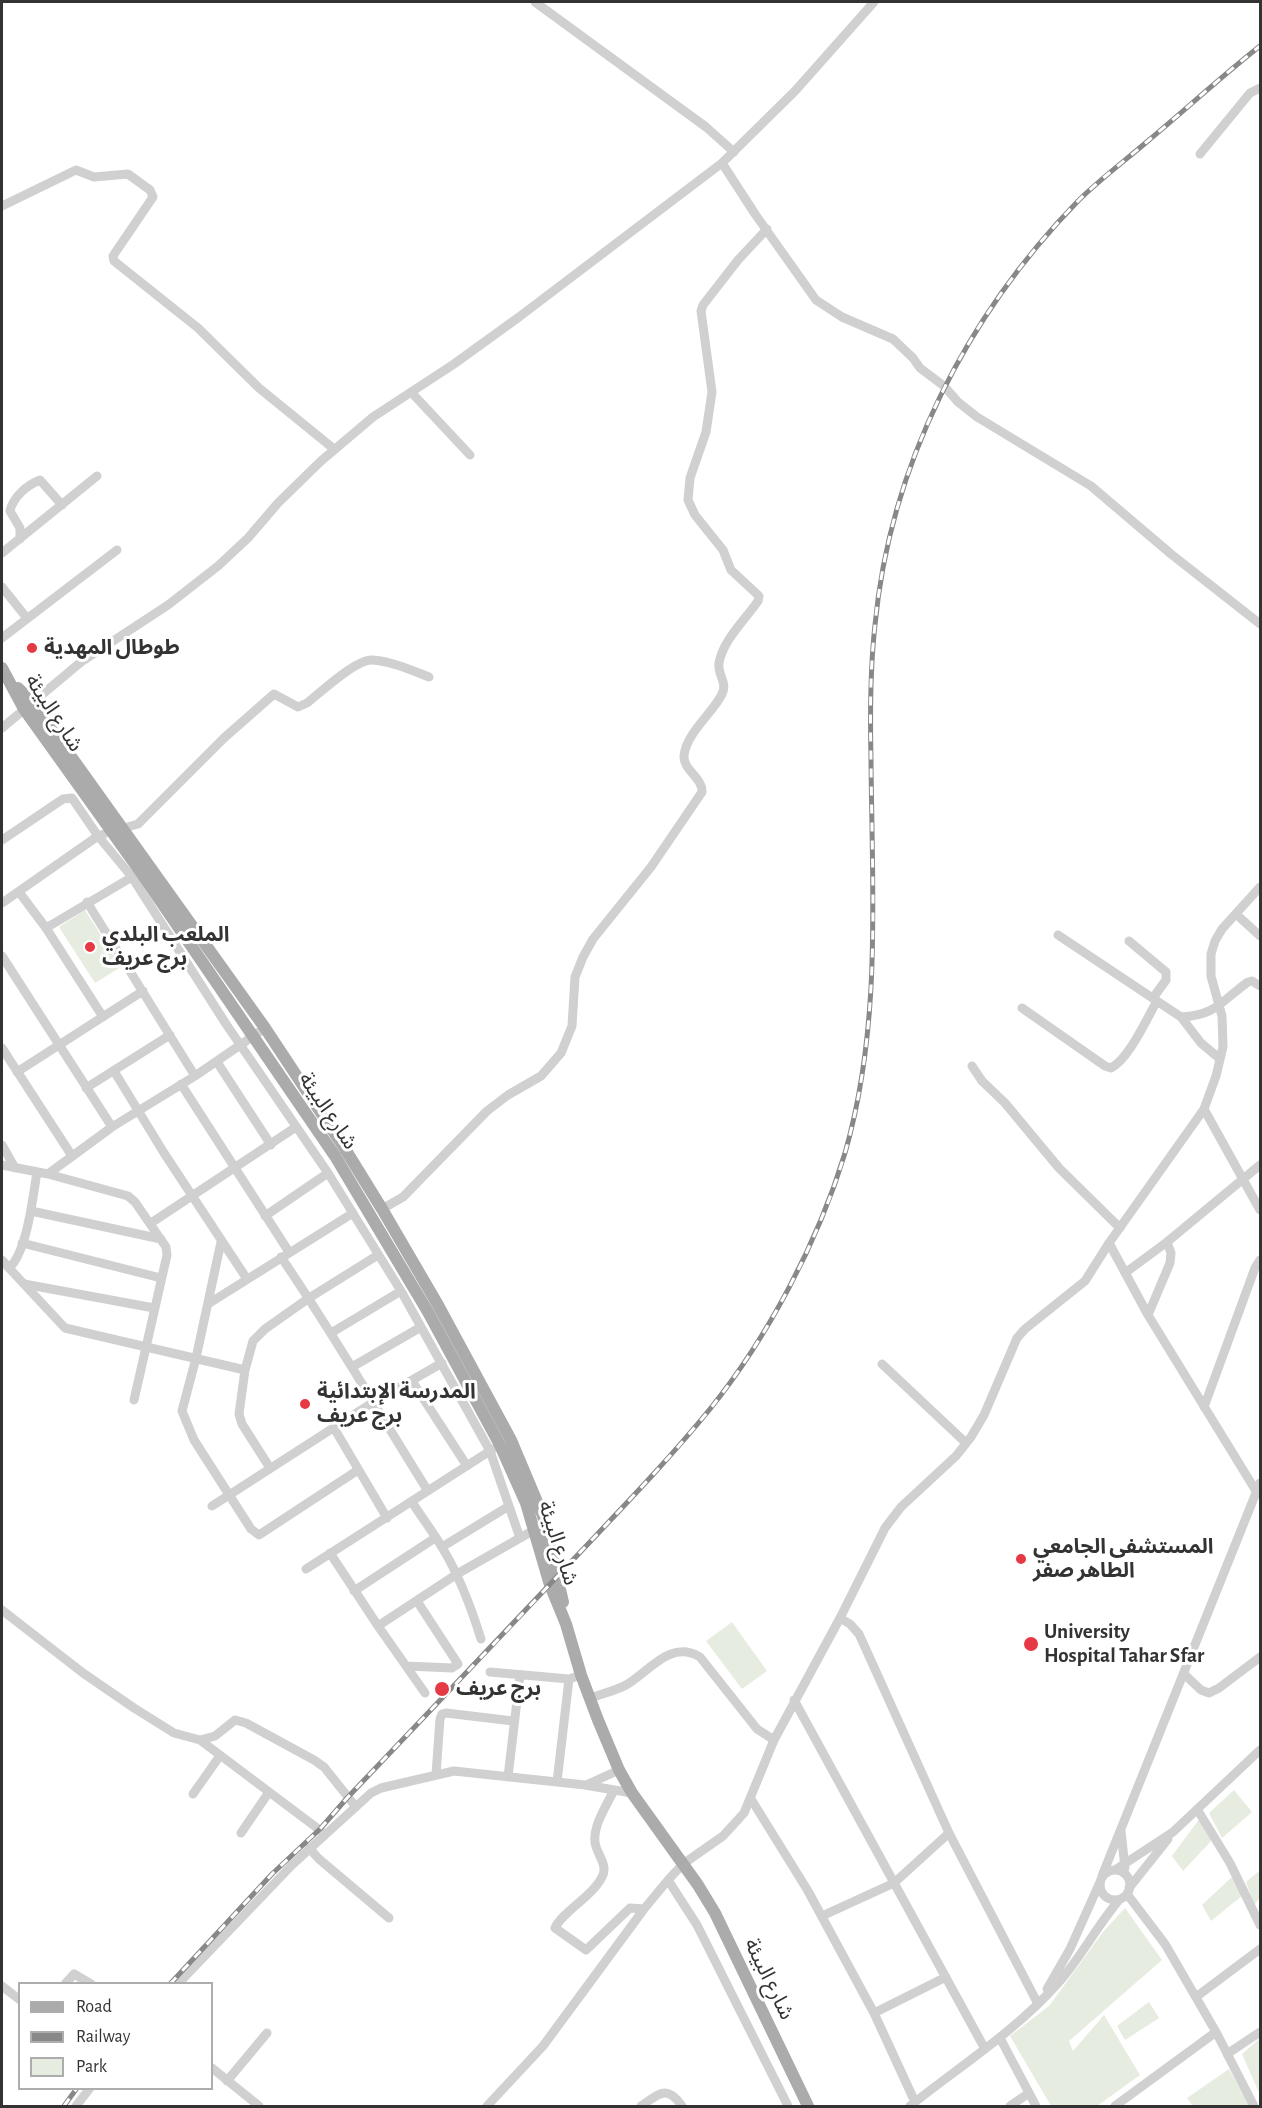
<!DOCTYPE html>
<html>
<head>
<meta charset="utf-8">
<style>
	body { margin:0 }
	#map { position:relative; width:1262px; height:2108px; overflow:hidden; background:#fff; font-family:"Alegreya Sans",sans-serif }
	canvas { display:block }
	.frame { position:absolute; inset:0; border:3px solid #333; pointer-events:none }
	.legend { position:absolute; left:18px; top:1982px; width:195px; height:108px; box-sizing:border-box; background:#fff; border:2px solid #adadad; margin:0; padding:8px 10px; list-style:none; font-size:18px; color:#333 }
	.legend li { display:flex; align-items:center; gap:12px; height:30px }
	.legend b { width:30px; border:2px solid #adadad }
</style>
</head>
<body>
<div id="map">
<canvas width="1262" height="2108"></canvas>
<div class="frame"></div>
<ul class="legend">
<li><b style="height:8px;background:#ababab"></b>Road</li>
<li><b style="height:8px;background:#888"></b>Railway</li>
<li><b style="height:16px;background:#e6ecdf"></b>Park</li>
</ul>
</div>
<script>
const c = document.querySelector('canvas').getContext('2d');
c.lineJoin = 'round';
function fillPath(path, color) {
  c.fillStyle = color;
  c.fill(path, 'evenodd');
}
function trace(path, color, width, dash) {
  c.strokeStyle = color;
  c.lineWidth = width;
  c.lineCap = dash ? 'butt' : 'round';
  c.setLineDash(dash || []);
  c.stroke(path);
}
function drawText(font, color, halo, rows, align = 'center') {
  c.font = font + ' "Alegreya Sans","Noto Sans Arabic",sans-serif';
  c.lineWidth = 6;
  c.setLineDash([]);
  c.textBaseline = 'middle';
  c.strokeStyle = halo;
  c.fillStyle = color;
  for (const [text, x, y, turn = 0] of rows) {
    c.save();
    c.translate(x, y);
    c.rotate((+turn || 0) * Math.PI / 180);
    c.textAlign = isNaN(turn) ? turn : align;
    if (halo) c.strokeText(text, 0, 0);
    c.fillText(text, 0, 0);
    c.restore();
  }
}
fillPath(new Path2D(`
	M85,910l36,57 -26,16 -36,-56z
	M732,1622l35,49 -25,18 -36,-48z
	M1234,1790l18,22 -30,26 -13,-25z
	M1200,1818l13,21 -30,32 -11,-15z
	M1260,1870v28l-6,7 -8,-23z
	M1234,1875l9,20 -32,26 -9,-16z
	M1125,1908l37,52 -93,81 4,10 31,-36 36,60 -43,31h-46l-41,-70 39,-30 54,-74z
	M1149,2002l10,16 -34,22 -8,-14z
	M1260,2038v57l-18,-41z
	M1229,2069l21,37h-57l-6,-8z`), '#e6ecdf');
trace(new Path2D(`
	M535,2l171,125 28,25
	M1200,154l50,-61 10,-5
	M722,163l33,51 61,86 26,17 51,22 20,19 7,10 24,18 14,16 19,15 114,69 80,68 89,70
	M2,206l74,-36 18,7 34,-3 22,16 3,7 -36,53 -4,6 1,5 84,67 61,60 75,61
	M411,392l59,63
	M20,539v-11l-10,-17c3,-14 17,-26 30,-31l22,25
	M2,553l95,-77
	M2,587l24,30
	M2,638l115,-88
	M2,728l79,-66 87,-57 50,-39 30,-28 30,-35 43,-42 52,-44 81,-53 65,-47 203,-154 73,-72 79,-89
	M117,830l21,-6 86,-86 50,-44 24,13 9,-4c13,-10 49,-44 65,-43 19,1 39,10 57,17
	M2,840l61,-41 9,-1 26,38 34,41 94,147 102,149 73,118 89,160 30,87
	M19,892l27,36 57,89
	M87,902l108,174
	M2,903l96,-67 6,-2
	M1236,914l24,22
	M46,928l86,-51
	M1058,935l123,82c36,-2 40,-16 67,-35l4,-1 8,5
	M1129,941l37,31v8l-13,18
	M2,956l110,171
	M1022,1008l83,58 6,2c18,-9 36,-50 46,-67
	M1181,1017l20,26 19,16
	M2,1048l70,108
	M217,1062l54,83
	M972,1066l10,15 23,22 54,65 61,60
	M114,1071l50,82 83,126
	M17,1072l126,-81
	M181,1084l108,168
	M86,1088l84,-53
	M1204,1109l56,101
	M2,1145l13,23
	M2,1165l46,9 80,22 7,6 31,45 1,8 -33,145
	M48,1174l64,-47 83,-51 70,-48
	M382,1209l21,-12 84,-86 21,-16 33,-19 20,-23 11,-27 3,-49 8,-20 10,-18 58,-72 51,-75c1,-14 -19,-22 -18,-36 2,-23 29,-43 38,-62 6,-12 -5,-19 -3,-31 4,-23 26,-43 39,-62l1,-5 -28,-26 -8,-20 -28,-35 -7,-15 2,-22 16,-46 6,-40 -11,-81 2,-6 35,-45 29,-31
	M31,1211l130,28
	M265,1216l63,-43
	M151,1223l145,-96
	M221,1242l-25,116 -14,53 12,29 57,89 8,6 99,-65
	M22,1243l139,35
	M1109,1243l39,72 108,176
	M281,1257c52,76 98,156 147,234
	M2,1260l7,8c18,-15 24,-72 28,-96
	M9,1268l56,60 180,42
	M1125,1273l42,-31 93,-77
	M24,1284l130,24
	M208,1304l145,-91
	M1148,1315l22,-52 1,-10 -4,-11
	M331,1333l70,-42
	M882,1364l84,79
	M352,1367l69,-40
	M412,1381l55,85
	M1204,1407l51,-139 5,-8
	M334,1428l53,90
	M270,1468l-28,-44 -3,-10 6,-44 8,-29 12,-12 44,-31 69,-43
	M412,1502c10,16 22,31 31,47 17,28 28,58 38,90
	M212,1506l160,-103 70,-40
	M442,1547l67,-41
	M330,1553l48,73 47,67
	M306,1569l187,-120
	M354,1591l81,-53
	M2,1610l81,63 51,35 40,25 26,7 125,94
	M840,1618l10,6 9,10 90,199 89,171
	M378,1626l79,-52 77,-44
	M406,1666l46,2 6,-4 -41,-63
	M490,1672l79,7
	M1184,1674l17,16 8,3 10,-5 41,-31
	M590,1698c11,-4 25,-7 36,-13 23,-13 44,-46 74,-28l57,72 17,11
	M794,1700l191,349
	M200,1740l15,-4 20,-16 11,3 68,37 10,7 32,40
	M436,1774l4,-55 2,-5 4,-1 67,8
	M508,1777l12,-102
	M557,1782l12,-103 12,-4
	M586,1785l33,-15
	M614,1790c-7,15 -21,35 -19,52 1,12 14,23 7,35 -10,20 -39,34 -47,51l31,22 44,-42 14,1
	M193,1794l26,-37
	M751,1799l57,92 66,122 41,89
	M1197,1809l33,54 30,62
	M1121,1831l4,37
	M241,1833l28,-41
	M309,1848l10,11 70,59
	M1100 1885a15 15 0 1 1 30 0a15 15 0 1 1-30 0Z
	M1115,1870l58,-38 87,-82
	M1102,1876l158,-393
	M668,1880l29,45 91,181
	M1129,1888l39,-49
	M1127,1894l38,50 51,88 38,74
	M822,1916l72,-33 55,-50
	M65,1984l9,-10 17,10
	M178,1984l114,-119 79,-72 10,-5 73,-17 131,14 47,8
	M2,1986l18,14
	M1047,1989l23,-40 30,-67
	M1196,1997l64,-48
	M874,2013l72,-36
	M1000,2038l36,68
	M1227,2054l33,-22
	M212,2068l47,38
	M227,2081l40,-48
	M76,2106l14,-18
	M487,2106l56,-60 101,-137 24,-29 15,-16 40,-28 21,-23 30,-73 66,-122 45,-90 16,-21 55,-51 15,-19 13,-22 33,-77 8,-9 60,-48 24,-38 95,-134 12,-33 7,-29 -1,-31 -11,-40v-22l4,-13 7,-12 38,-42
	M641,2106c18,-12 26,-22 41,0
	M910,2106c50,-40 106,-75 149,-124 22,-25 38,-56 60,-82
	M1010,2106l19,-13
	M1115,2106l101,-74`), '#d0d0d0', 9);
trace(new Path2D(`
	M2,668l22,41 116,162 195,285 93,156 72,133 26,58 24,82 16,39 15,51 17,45 21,50 13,23 66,92 17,28 93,193
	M18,688l14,14 233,326 80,121 37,60 56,96 73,135 32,76 20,86`), '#ababab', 12);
const rail = new Path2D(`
	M170,1984l102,-110 48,-45 28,-32c74,-78 148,-155 222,-234 47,-50 96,-100 140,-154 58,-72 108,-167 135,-256 37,-129 27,-261 26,-393 -1,-45 -1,-91 4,-135 15,-160 92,-310 203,-424 22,-22 48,-41 71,-61 37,-31 73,-64 111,-94
	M64,2106l13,-18`);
trace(rail, '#888', 5);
trace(rail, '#fff', 3, [9]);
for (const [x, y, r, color] of [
	[32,648,6,"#e63946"],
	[90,947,6,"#e63946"],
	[305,1404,6,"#e63946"],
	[1021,1559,6,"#e63946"],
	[1031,1644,8,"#e63946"],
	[442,1689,8,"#e63946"]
]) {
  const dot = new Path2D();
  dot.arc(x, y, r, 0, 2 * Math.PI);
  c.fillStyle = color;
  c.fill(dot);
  trace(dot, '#fff', 2);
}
drawText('bold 21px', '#333', '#fff', [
	["طوطال المهدية",44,648],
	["الملعب البلدي",102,935],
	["برج عريف",102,959],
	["المدرسة الإبتدائية",317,1392],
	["برج عريف",317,1416],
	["المستشفى الجامعي",1033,1547],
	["الطاهر صفر",1033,1571],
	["University",1044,1632],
	["Hospital Tahar Sfar",1044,1656],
	["برج عريف",456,1689]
], 'left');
drawText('21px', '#333', '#fff', [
	["شارع البيئة",54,713,57],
	["شارع البيئة",328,1111,56],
	["شارع البيئة",558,1543,72],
	["شارع البيئة",769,1979,64]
]);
</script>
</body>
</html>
